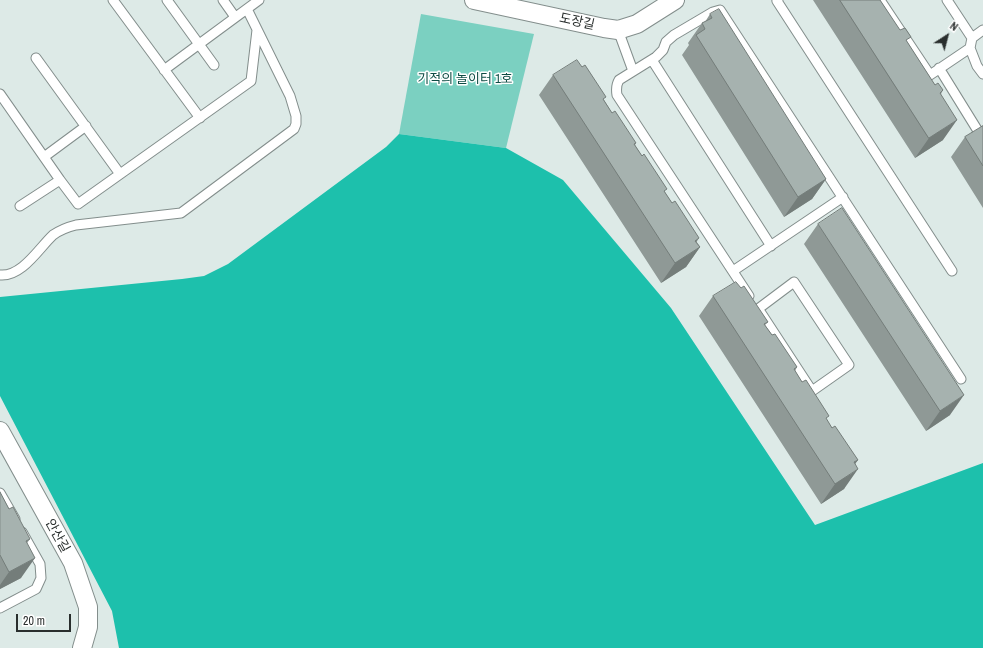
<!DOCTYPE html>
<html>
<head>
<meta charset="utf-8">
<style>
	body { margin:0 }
	#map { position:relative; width:983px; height:648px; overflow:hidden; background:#ddeae7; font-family:"Archivo Narrow",sans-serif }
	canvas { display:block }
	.north { position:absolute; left:927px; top:16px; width:40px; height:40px; -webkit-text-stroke:3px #fff; paint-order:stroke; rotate:36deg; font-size:11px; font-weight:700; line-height:16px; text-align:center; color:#292e2d }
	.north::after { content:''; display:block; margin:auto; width:14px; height:18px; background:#292e2d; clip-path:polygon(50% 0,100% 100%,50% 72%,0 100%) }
	.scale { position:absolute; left:16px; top:614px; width:55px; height:18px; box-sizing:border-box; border:2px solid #292e2d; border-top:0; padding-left:5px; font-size:12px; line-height:14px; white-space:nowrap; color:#292e2d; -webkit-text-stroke:3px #fff; paint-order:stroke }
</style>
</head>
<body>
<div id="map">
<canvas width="983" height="648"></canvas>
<div class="north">N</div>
<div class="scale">20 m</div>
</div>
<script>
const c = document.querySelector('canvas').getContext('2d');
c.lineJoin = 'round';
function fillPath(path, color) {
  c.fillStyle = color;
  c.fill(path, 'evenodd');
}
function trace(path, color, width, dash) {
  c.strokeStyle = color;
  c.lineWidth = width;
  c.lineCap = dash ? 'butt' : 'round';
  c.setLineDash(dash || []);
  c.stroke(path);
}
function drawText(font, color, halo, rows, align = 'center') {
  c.font = font + ' "Archivo Narrow","Noto Sans KR",sans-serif';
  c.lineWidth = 3;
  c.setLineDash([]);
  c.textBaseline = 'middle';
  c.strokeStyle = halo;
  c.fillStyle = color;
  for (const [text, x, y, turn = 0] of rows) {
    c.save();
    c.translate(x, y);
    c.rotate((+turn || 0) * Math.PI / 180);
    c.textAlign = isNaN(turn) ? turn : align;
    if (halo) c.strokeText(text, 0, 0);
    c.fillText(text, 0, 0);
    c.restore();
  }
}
fillPath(new Path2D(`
	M421,14l113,20 -28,114 -107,-14z`), '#7bd0c1');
fillPath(new Path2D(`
	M399,134l107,14 57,32 108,128 144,217 168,-62v185h-864l-7,-37 -112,-215v-99l182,-18 22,-3 24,-12 158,-117z`), '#1dc0ac');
const service = new Path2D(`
	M113,0l87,118
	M167,0l47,65
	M223,0l12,17
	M778,0l-1,1 175,270
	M880,0l50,75 40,-27
	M947,0l25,38 -2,10 7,18 6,8
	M618,30l15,41
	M972,38l11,-8
	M36,58l84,116
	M652,60l119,186
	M939,68l39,63
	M164,70l95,-70
	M0,94l60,86 18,24 173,-123 6,-51
	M44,157l42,-31
	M20,206l40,-26
	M733,271l110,-74
	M0,275c22,2 39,-27 53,-40 7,-5 15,-8 23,-10l105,-12 113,-84 2,-5v-8l-6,-20 -43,-87
	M749,296l-132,-201c-1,-6 -1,-10 2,-15l37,-23 7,-7 3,-8 8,-7 39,-23 7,-2 241,369
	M758,309l36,-27 55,83 -37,26 -51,-78
	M0,493l15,26
	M0,608l36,-19 5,-11 -1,-14 -18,-32`);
const minor = new Path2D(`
	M474,0l130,28 14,2 19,-6 38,-24
	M0,431l73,132 15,44v20l-6,21`);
trace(service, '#838e8c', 11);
trace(minor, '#838e8c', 20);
trace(service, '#fff', 9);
trace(minor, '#fff', 18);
fillPath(new Path2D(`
	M813,0h67l55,85 8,5 -2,4 2,46 -28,18z
	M710,14l116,165 -14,20 -28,18 -102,-162 7,-10 -1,-2 14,-20 3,-1z
	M553,75l51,25 8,13 24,30 -1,2 65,102 -14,20 -25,16 -122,-188z
	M983,126v82l-32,-51 14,-20z
	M818,224l132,191 -24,16 -122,-187z
	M741,288l27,34 -3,3 7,10 25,32 -2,4 37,57 26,32 -3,3 -11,26 -23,15 -122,-188 14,-20z
	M0,492l9,17 21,30 -3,4 -6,35 -21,11z`), '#8f9996');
fillPath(new Path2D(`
	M957,120l-14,20 -28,18 14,-20z
	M826,179l-14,20 -28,18 14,-20z
	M699,238l-12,18 13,-9 -14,20 -25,16 14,-20 20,-22z
	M964,395l-14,20 -24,16 14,-20z
	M858,460l-13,18 13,-9 -14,20 -23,15 14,-20 19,-22z
	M35,558l-14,20 -21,11v-4l9,-13z`), '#747d7a');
const building = new Path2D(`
	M840,0h40l20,30 5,-2 6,9 -5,3 29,45 3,-2 5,7 -3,3 17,27 -28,18z
	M719,9l107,170 -28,18 -102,-162 9,-6 -3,-6 10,-5 -2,-4z
	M577,60l5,7 3,-2 21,32 -3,2 9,14 3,-2 21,32 -2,1 8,12 2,-2 23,35 -3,2 8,12 3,-2 24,37 -4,3 5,6 -25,16 -122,-188z
	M983,126v40l-18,-29z
	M842,208l122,187 -24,16 -122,-187z
	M736,282l5,6 3,-2 24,36 -4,2 8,11 3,-1 22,33 -3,2 8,13 4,-2 23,36 -3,2 6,10 3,-2 23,34 -4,2 4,7 -23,15 -122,-188z
	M0,492l9,17 4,-2 17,32 -4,2 9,17 -26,14 -9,-17z`);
fillPath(building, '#a6b2af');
trace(building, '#747d7a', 1);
drawText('13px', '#292e2d', '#fff', [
	["도장길",577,22,12],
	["안산길",57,536,61]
]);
drawText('13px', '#0d4c44', '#fff', [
	["기적의 놀이터 1호",465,80]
]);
</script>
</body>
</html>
